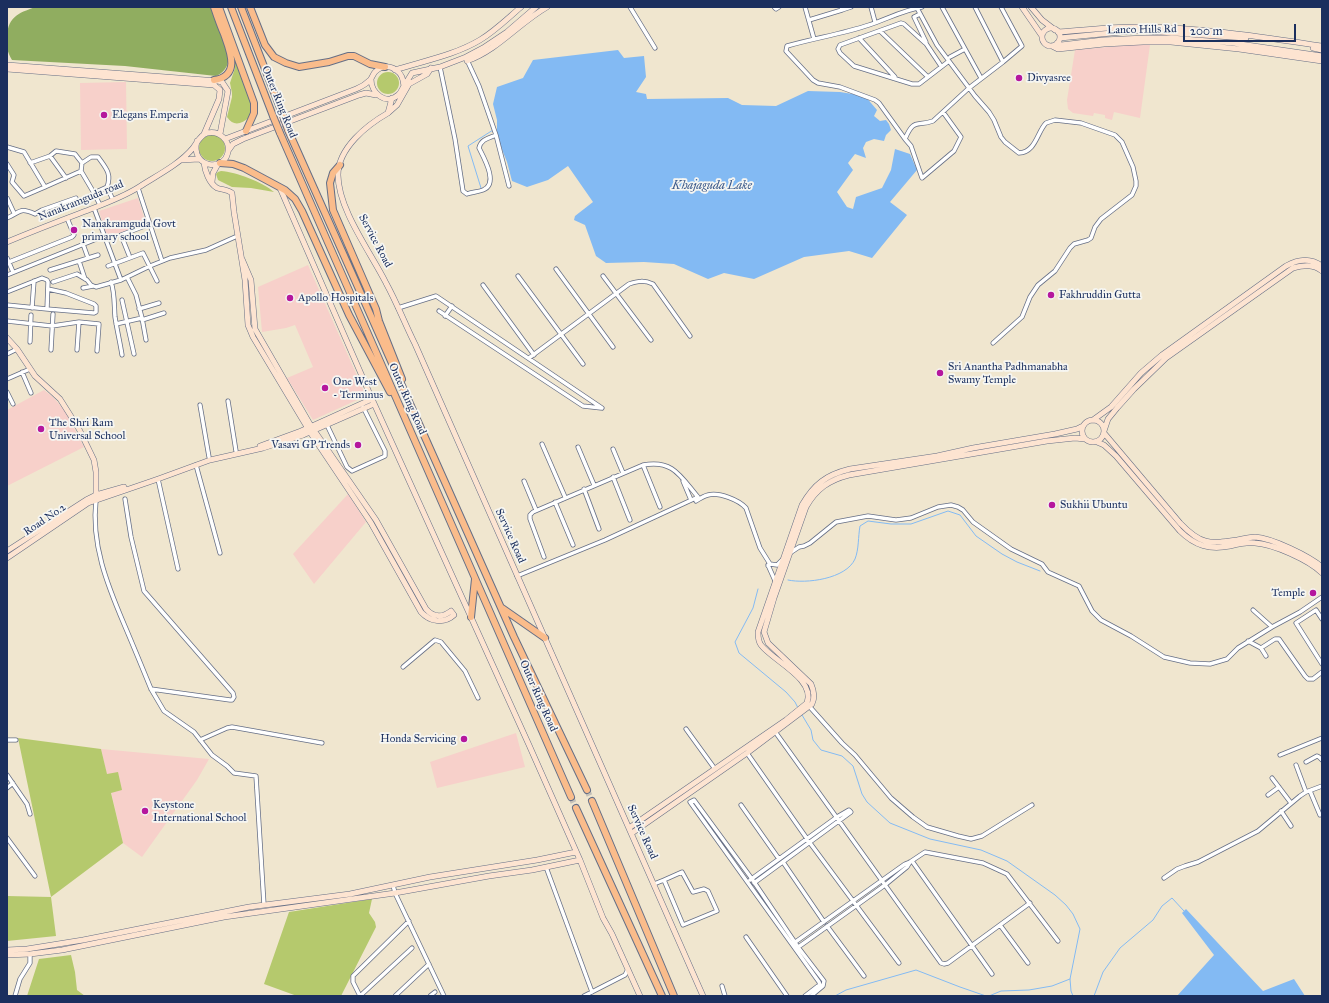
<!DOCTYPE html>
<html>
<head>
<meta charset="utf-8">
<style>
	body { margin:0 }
	#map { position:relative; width:1329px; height:1003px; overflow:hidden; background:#f0e6cf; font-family:"IM FELL Great Primer",serif }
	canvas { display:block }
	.frame { position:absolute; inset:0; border:8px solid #1b2f5e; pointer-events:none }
	.scale { position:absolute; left:1183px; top:24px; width:113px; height:18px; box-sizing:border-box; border:2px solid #1b2f5e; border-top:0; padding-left:5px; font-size:12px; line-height:14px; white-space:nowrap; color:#1b2f5e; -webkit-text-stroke:3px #f6f6f2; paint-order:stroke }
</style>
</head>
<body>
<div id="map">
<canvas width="1329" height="1003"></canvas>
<div class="frame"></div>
<div class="scale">200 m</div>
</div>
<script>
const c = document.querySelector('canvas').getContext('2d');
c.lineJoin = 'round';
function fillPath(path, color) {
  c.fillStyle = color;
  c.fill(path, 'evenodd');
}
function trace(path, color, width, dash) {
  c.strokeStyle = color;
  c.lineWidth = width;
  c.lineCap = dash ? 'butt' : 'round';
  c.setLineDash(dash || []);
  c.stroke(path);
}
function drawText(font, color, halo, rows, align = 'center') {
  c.font = font + ' "IM FELL Great Primer",serif';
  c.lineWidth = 3.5;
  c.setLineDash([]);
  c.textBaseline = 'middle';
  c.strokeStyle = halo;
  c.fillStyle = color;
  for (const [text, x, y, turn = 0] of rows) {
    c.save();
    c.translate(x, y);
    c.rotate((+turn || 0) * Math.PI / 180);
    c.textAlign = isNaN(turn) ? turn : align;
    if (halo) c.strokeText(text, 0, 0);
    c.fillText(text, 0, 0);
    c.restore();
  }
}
fillPath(new Path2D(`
	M1139,44l11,1 -10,73 -26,-6 -2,8 -7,-2v-3l-11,-2 -1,3 -20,-3 -5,-4 -1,-9 8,-50z
	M126,82l1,67 -46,1 -1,-67z
	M138,198l8,26 -39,13 -8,-26z
	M308,265l58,131 -53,24 -26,-42 26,-11 -18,-42 -9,3 -24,4 -4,-45z
	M44,390l9,7 12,14 19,36 -77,39v-76z
	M348,494l18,28 -52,62 -21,-30z
	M516,733l9,34 -88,21 -7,-26z
	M101,749l108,10 -12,21 -55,77 -19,-14z`), '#f7d0ca');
fillPath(new Path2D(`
	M234,54l17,45 -1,18c-9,7 -16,10 -23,0l5,-20v-4l-2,-10 5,-15z
	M377 83a11 11 0 1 1 22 0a11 11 0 1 1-22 0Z
	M199 148a13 13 0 1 1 26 0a13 13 0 1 1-26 0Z
	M221,171c15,1 42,11 53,21l-23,-4 -19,-1 -14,-7 -2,-6 2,-2z
	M18,738l83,11 6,25 11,-2 4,18 -11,3 12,50 -72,54 5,39 -49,5v-45l44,1z
	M372,899l-3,14 6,9 1,5 -35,69h-44l-33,-12 25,-72z
	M71,955l4,17 2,18 8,6h-58l12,-37z`), '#b5c96d');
fillPath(new Path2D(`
	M36,7h177c4,13 17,43 15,55 -1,6 -6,12 -12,14l-91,-10 -113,-6c-5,-9 -5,-11 -5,-21 0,-21 10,-26 29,-32z`), '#90ad60');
fillPath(new Path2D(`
	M618,50l6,8 20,-2 2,21 -10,15 10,2 1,5 81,-1 14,7 34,1 32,-15 32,1 25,4 12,14 -3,6 6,5 6,-1 3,4 2,6 -5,5 -2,6 -10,-2 -8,3 -3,6 3,10 -11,-4 -7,9 5,7 -16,22 10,15 6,2 3,-12 26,-9 9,-18 4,-21 15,5 7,16 -27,32 17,13 -35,43 -23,-7 -45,6 -50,22 -30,-6 -16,6 -34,-15 -30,-2 -38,1 -10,-7 -11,-31 -11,-5 1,-4 18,-14 -25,-36 -20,14 -21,7 -15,-6 -5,-19 -10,-25v-17l-4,-16 4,-17 26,-9 10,-18z
	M1186,909l77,82 31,-12 11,17h-128l37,-41 -32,-42z`), '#83baf3');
trace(new Path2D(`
	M481,188l-13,-42 25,-16
	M788,580c18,4 58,-1 67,-21 4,-10 3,-22 5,-33l8,-5 23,3h20l37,-13 12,4 16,21 26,18 15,8 23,9
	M758,589l-5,19 -18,34 4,11 47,39 9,10 3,6
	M802,715l9,15 2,10 8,10 21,6 11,10 9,28 5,8 23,21 40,16 51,11 26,11 48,34 11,10 7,9 7,15 -10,50 1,12 2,5
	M835,996l11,-6 70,-20 44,17 26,9
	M989,996l12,-5 28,-1 23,-4 18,-7
	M1094,996l9,-24 17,-24 33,-28 9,-14 10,-8 12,13`), '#83baf3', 1);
trace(new Path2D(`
	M587,790l5,11
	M571,797l5,11`), '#c5c1b8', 6, [6, 3]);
const street = new Path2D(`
	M630,7l25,41
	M774,7l2,2 3,-2
	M805,7l9,32
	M871,7l4,15
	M922,7c-18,3 -35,12 -53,18 -27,9 -54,13 -82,21l-1,5 27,29 5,3 22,4 35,13 4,3 26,36c9,-21 11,-12 28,-18l36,-33 34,-26 19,-16 -21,-39
	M942,7l39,71
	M975,7l28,55
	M917,8l20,37 38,51 14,16 5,8 7,17 4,5 14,11c17,-1 18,-21 27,-30l9,-3 26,3 34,12 7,7 11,25 3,14v5l-4,9 -31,24 -6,8 -4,11 -3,2 -14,4 -4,4 -15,23 -17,14 -8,12 -8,20 -29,26
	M842,10l9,-3
	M920,14l-6,3 12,25 -1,1 -21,-19 -3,-1 -61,22 -2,4 2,4 14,13 58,18h7l30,-23
	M809,20l33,-10 -1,-3
	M880,31l48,46
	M859,38l36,39
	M925,42l16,24
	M950,57l15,-8
	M467,60l12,26 17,49
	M440,67l15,72 8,52 4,3c5,-2 11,-2 16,-4 16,-6 1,-32 -4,-42 2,-9 10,-10 17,-13l13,51
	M905,139l6,7 11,32 32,-27 7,-14 -18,-25
	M7,147l17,5 21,35
	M30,163l20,-7
	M82,163l9,-6h7c8,11 14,17 9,30
	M7,164l7,11 -2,7 12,14 21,-9 36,-16 13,22 13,-6 6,13
	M66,178l-16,-22 6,-5 19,3 7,9 -1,8
	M138,188l24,73
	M94,193l6,12
	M7,198l7,15
	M94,208l27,72 29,-14 20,-8 36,-8 29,-13
	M7,218c14,-6 12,-11 28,-4l7,-4 34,-12
	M83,244l5,14
	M129,255l-8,-20 29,-11
	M7,258l6,14
	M79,261l6,18
	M9,262l63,-25 2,-2 -7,-17
	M108,266l35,-13 14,28
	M556,269l57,78
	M50,270l48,-15
	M7,275l97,-39
	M518,276l65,88
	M603,276l48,64
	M127,277l9,18 6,23
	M53,282l24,-8 10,6 4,5 5,2 25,-7
	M111,282c4,11 3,24 4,35 2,13 5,25 7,38
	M483,285l51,70
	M83,288l10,-2
	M7,292l35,-14 5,2 1,2 -1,27 -40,-4
	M122,300l12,54
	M32,308l2,-27
	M398,308l38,-12 166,112
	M47,309l47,4 2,-1v-6l-2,-2 -28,-11 -18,-4
	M139,309l20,-6
	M439,311l144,95 18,2
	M445,316l7,-10
	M142,320l22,-7
	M7,321l45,5 27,-4 20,2 -2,27
	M116,324l26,-6 4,22
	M30,342l1,-27
	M51,350l2,-36
	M77,350l2,-28
	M7,354l10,-5
	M529,358l100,-74c9,-3 15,-4 24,0l37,52
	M22,372l9,21
	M7,379l23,-10
	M7,392l6,12
	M228,401l8,50
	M200,405l9,52
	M327,425l20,42 5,4 31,-14 2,-1v-5l-22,-44
	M542,444l23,53
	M578,447l16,38
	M613,449l10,24
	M196,465l24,88
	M643,465l17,42
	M613,477l17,43
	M158,479l20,90
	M524,481l12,29
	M683,481l8,19
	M584,489l15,40
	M125,499l6,38 13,54 89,102 1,4 -2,3h-2l-79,-11
	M96,500c-5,44 11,84 28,124 9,21 18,43 27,65l13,22 30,21 18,23 15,11 7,7 22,3 8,129
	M696,501c3,-2 8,-5 12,-6 11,-3 31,5 38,13l14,40 10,16
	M555,502l18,43
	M790,553l9,-6 5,-1 6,-3 26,-21 32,-6 28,4 15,-2 27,-11 13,-2 7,2 5,3 10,12 38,27 31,15 6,8 31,14 13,25 9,9 30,16 33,21 26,6 20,1 17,-5 11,-11 34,-21
	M768,565l8,18
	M768,566l2,-2 7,1 5,-5
	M517,576l88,-36 93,-43c-17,-20 -25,-38 -55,-32l-110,47 -3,3v4l14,38
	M1253,610l19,17 28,-15 22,-15
	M1322,619l-6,-9 -20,13 26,41
	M1248,641l13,7 5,8
	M1261,648l14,-9h4l26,37 3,3h5l9,-7
	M403,667l32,-27 6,2 24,29 13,27
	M809,706l33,37 13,12 36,43 22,19 14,10 31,9 13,3 11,-3 50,-31
	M686,729l29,40
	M776,733l165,230 3,1 4,-1 82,-60
	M7,740h9
	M200,740l27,-12 5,-1 90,16
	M747,753l63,90 89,120
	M1280,755l42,-17
	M1306,762l11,-6 2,1 3,3
	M1296,765l10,27 16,-6
	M7,775l20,29 3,10
	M1272,778l19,25
	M7,788l6,-5
	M1310,791l10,24
	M1268,795l11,-8
	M741,805l38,54
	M1281,811l10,15
	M7,838l28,38
	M912,861l80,113
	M783,862l41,60
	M546,867l46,125
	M1164,878l13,-9 8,-3 13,-4 60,-31 42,-35 6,-4
	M750,880l87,-63 12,-7 2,2 -97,71
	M654,884l10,-4 19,45 34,-14 -9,-20 -4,-2 -11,3 -11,-20 -18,8
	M393,885l2,8 49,103
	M1000,925l28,38
	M827,926l37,50
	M746,937l41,59
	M794,943l111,-79 5,-2 15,-10 58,11 24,11 51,67
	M797,948l88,-63 22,-18 3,-5
	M722,986l3,10
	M15,996l5,-17 10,-16v-9
	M360,996l-7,-14v-6l56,-55
	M360,996l52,-48
	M395,996l34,-32
	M430,996l5,-4
	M584,996l41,-21 3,-6
	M805,996l13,-10 2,-1 -1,-3 -129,-180 4,-2 58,79 46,68 26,34 -1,5 -12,10`);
const secondary = new Path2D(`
	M1022,7l20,29
	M1031,7l11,13 13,10
	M1042 37a9 9 0 1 1 18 0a9 9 0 1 1-18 0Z
	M1058,32c26,-2 53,-5 79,-5 62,0 124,10 185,19
	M1060,38l72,-7h13l101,7
	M1057,43l4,2 42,-5 42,-2h26l62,5 89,13
	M1052,46l6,3 46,-5 39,-2h28l68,7 83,12
	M1313,48l9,2
	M467,61c31,-11 52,-38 80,-54
	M7,65l211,16 4,1 6,9 -8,43
	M7,69l207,16 6,5 -1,9 -15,35
	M395,70c28,-9 60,-15 85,-30 15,-9 28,-22 41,-33
	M404,86l8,-13 28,-6 26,-10 17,-9 24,-16 29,-25
	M392,98l-4,15c-21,12 -50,35 -50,62 0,34 33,78 48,108 11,20 19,41 29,61l288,652
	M388,113l9,-8 12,-21 18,-10 4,-6
	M225,139l131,-50c5,-2 10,-5 14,-9 2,-2 3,-6 5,-8 6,-6 14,-7 21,-2 6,4 7,9 8,16 -2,3 -3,7 -6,9 -12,11 -27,-2 -27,-16
	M228,151l5,-7 10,-5 116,-44 7,-2 10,2
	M181,160l18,-1
	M204,163c1,8 5,20 13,25 6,2 10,1 15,5l2,19 11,68 3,45 5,12 57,95 61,91 50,89c9,10 23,12 33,3l-3,-4c-9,7 -18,6 -25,-2l-50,-89 -65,-94 -56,-97 -4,-49 -9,-21
	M212,182l1,-9 5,-9
	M280,188l92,211 157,346 51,115 23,58 9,16 28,62
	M7,242c24,-10 47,-19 71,-28 20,-8 42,-15 61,-27 17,-11 41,-23 54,-39 4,-5 7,-13 14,-15 12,-3 23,7 21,19 -4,21 -38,15 -31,-11
	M7,338l10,11 18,27 25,23 19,30 15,31 2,12v26
	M1082 431a11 11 0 1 1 22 0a11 11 0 1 1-22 0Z
	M1093,420l18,-13 30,-34 21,-18 124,-89c12,-7 25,-8 36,0
	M1104,431l4,-12 9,-11 17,-19 32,-31 127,-90c11,-3 20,-4 29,3
	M1104,433l76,90c21,22 29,21 57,17 6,-1 13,-3 18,-3 17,1 54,19 67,30
	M1097,442l7,3 12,11 64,75c15,15 30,19 50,15 8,-2 17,-4 25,-3 18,1 54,17 67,30
	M260,446l41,-15 71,-32
	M7,551l79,-51 10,-5 28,-8
	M7,558l81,-55 70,-24 52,-19 53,-12 40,-13 71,-31
	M629,828l157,-108 21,-17c9,-24 -34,-42 -46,-58 -3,-4 -3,-9 -3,-13l44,-127c12,-21 24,-30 48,-36l87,-13 36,-8 82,-14 22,-5 6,-3
	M632,833l115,-80 65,-49c3,-6 2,-13 -1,-20l-43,-41 -4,-11 10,-34 32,-91c10,-18 23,-27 43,-32l198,-34 28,-3 10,1
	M7,950l20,-1 56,-9 166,-33 101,-13 80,-17 107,-17 39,-8
	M7,955l23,-1 32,-4 162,-33 171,-24 94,-17 43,-6 48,-10`);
const highway = new Path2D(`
	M214,7c3,9 6,18 10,27 6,17 17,42 -10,46
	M219,7l35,96v10l-8,18
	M231,7l42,109
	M241,7l41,106
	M250,7l15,38 9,12 12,6 13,4 30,-5 19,-6h6l16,8 15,3
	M288,130l226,507 73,153
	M280,133l291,664
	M220,163l13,1 11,4 41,22 10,9 7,12 47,104 41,77
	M340,165l-7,8 -3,10 3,27 43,99 3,12 23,58
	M502,608l43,30
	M471,617l4,-38
	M592,801l82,195
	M576,808l86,188`);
trace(street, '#666f86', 5);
trace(secondary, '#666f86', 6);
trace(highway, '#666f86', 8);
trace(street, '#fff', 3.5);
trace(secondary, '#fde4d1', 5);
trace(highway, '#fabc8b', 6);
const highwayBridge = new Path2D(`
	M282,113l6,17
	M273,116l7,17`);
trace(highwayBridge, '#666f86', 8, []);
trace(highwayBridge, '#fabc8b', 6);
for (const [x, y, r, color] of [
	[1019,78,4,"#b5179e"],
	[104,115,4,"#b5179e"],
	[74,230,4,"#b5179e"],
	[1051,295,4,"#b5179e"],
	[290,298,4,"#b5179e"],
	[940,373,4,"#b5179e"],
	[325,388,4,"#b5179e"],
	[41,429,4,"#b5179e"],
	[358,445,4,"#b5179e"],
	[1052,505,4,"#b5179e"],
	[1313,593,4,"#b5179e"],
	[464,739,4,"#b5179e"],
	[145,811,4,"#b5179e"]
]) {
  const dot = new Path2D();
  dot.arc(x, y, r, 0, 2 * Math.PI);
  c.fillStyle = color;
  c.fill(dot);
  trace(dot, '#f6f6f2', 1.5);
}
drawText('11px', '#1b2f5e', '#f6f6f2', [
	["Lanco Hills Rd",1142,30,-1],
	["Outer Ring Road",279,102,68],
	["Nanakramguda road",81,201,-22],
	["Service Road",375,241,62],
	["Outer Ring Road",407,399,66],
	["Road No.2",45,520,-34],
	["Service Road",510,536,66],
	["Outer Ring Road",538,696,66],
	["Service Road",642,832,66]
]);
drawText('11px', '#1b2f5e', '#f6f6f2', [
	["Divyasree",1027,78],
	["Elegans Emperia",112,115],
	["Nanakramguda Govt",82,224],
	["primary school",82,237],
	["Fakhruddin Gutta",1059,295],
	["Apollo Hospitals",298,298],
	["Sri Anantha Padhmanabha",948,367],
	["Swamy Temple",948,380],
	["One West",333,382],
	["- Terminus",333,395],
	["The Shri Ram",49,423],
	["Universal School",49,436],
	["Vasavi GP Trends",350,445,"right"],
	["Sukhii Ubuntu",1060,505],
	["Temple",1305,593,"right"],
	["Honda Servicing",456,739,"right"],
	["Keystone",153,805],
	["International School",153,818]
], 'left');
drawText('italic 12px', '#3a598b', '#f6f6f2', [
	["Khajaguda Lake",712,186]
]);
</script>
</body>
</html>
